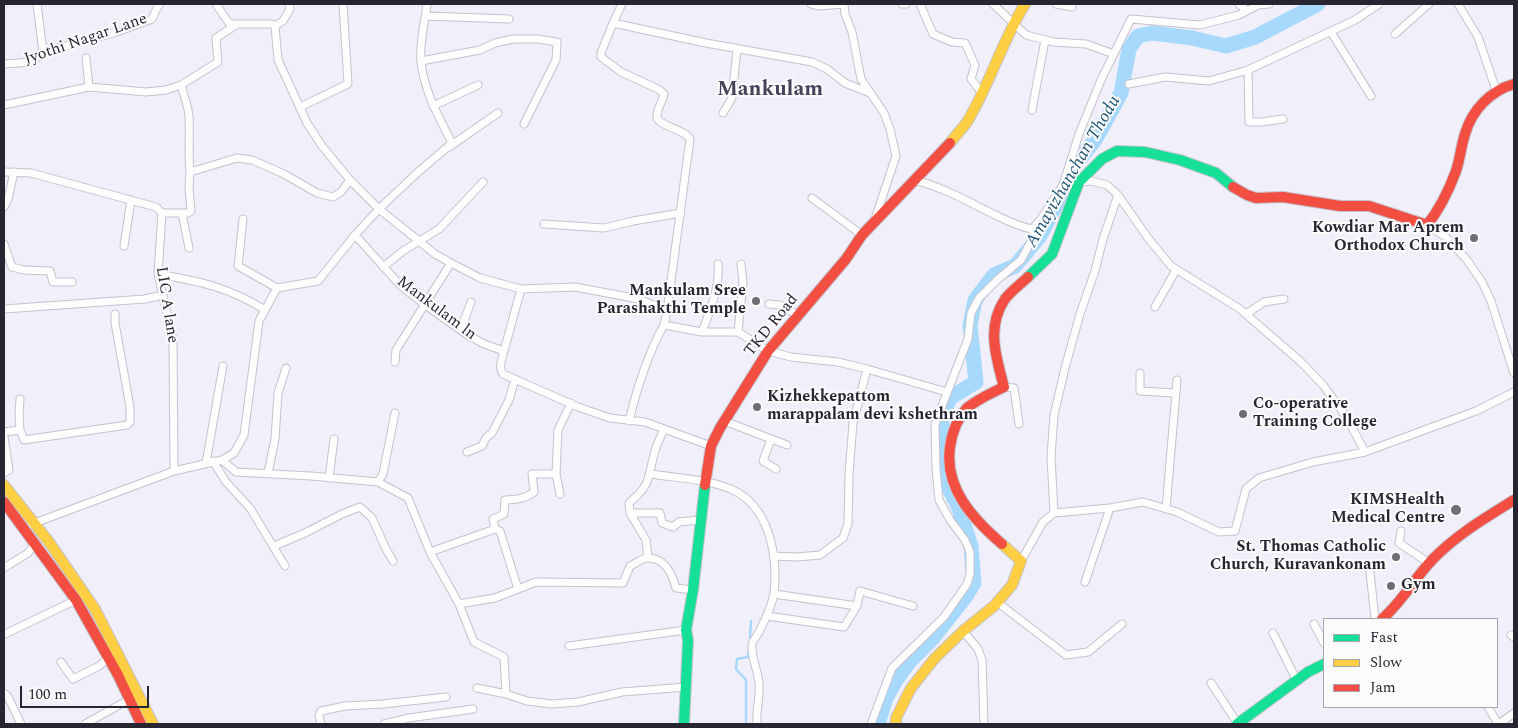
<!DOCTYPE html>
<html>
<head>
<meta charset="utf-8">
<style>
	body { margin:0 }
	#map { position:relative; width:1518px; height:728px; overflow:hidden; background:#f1effa; font-family:Spectral,serif }
	canvas { display:block }
	.frame { position:absolute; inset:0; border:5px solid #272531; pointer-events:none }
	.legend { position:absolute; left:1323px; top:618px; width:175px; height:90px; box-sizing:border-box; background:#fbfbfb; border:1px solid #a6a5aa; margin:0; padding:6px 9px; list-style:none; font-size:15px; color:#272531 }
	.legend li { display:flex; align-items:center; gap:10px; height:25px }
	.legend b { width:25px; border:1px solid #a6a5aa }
	.scale { position:absolute; left:20px; top:686px; width:129px; height:22px; box-sizing:border-box; border:2px solid #272531; border-top:0; padding-left:6px; font-size:15px; line-height:18px; white-space:nowrap; color:#272531; -webkit-text-stroke:4px #fbfbfb; paint-order:stroke }
</style>
</head>
<body>
<div id="map">
<canvas width="1518" height="728"></canvas>
<div class="frame"></div>
<ul class="legend">
<li><b style="height:6px;background:#16e098"></b>Fast</li>
<li><b style="height:6px;background:#ffcf43"></b>Slow</li>
<li><b style="height:6px;background:#f24e42"></b>Jam</li>
</ul>
<div class="scale">100 m</div>
</div>
<script>
const c = document.querySelector('canvas').getContext('2d');
c.lineJoin = 'round';
function trace(path, color, width, dash) {
  c.strokeStyle = color;
  c.lineWidth = width;
  c.lineCap = dash ? 'butt' : 'round';
  c.setLineDash(dash || []);
  c.stroke(path);
}
function drawText(font, color, halo, rows, align = 'center') {
  c.font = font + ' Spectral,serif';
  c.lineWidth = 4;
  c.setLineDash([]);
  c.textBaseline = 'middle';
  c.strokeStyle = halo;
  c.fillStyle = color;
  for (const [text, x, y, turn = 0] of rows) {
    c.save();
    c.translate(x, y);
    c.rotate((+turn || 0) * Math.PI / 180);
    c.textAlign = isNaN(turn) ? turn : align;
    if (halo) c.strokeText(text, 0, 0);
    c.fillText(text, 0, 0);
    c.restore();
  }
}
trace(new Path2D(`
	M750,637l1,-16
	M746,724v-44l-10,-11 1,-10 11,-2 1,-7`), '#a7d9fd', 2.5);
trace(new Path2D(`
	M878,724l8,-26 9,-16 15,-21 22,-22 34,-43 8,-13 -3,-37 -13,-40 -16,-31 -1,-29 1,-28 8,-20 26,-16 -6,-57 5,-25 19,-25 21,-9 25,-30 25,-48 9,-22 21,-26 26,-47 8,-44 9,-13 14,-3 40,5 34,8 29,-9 63,-33`), '#a7d9fd', 15);
const street = new Path2D(`
	M37,4l6,48
	M216,4l10,15 4,5h42l3,2 3,34 29,63 15,23 28,34 29,29 -24,26
	M427,4c-2,18 -8,39 -6,58 3,28 17,54 30,79v3l-34,29 -38,36 56,45 16,9
	M622,4l-9,19 93,20 106,19 15,7 18,14 25,10
	M811,4l7,2 26,-2
	M844,4l1,10 7,18 9,47 23,34 6,16 6,27 -21,63
	M902,4h4
	M920,4l13,30 19,8 13,1 10,22 -4,14 11,14
	M993,4l33,31 28,7 32,2 28,10
	M1056,4l16,3
	M1239,4l8,7
	M1458,4l20,33 18,53
	M426,16l83,3
	M613,23l-12,30v4l20,15 37,17 6,5c-1,7 -8,16 -7,23 1,9 27,12 33,22l-23,172
	M275,26l8,-5 7,-12 -1,-5
	M1331,32l40,64
	M1395,34l34,-30
	M86,58l3,29
	M421,61l59,-11 15,-7 18,-4h24l20,3 -1,18 -32,64
	M4,64l28,-2 11,-10 74,-20 35,-13 5,-11 3,-4
	M1248,70l1,52h12l22,-3
	M1129,84l36,-7 44,4 39,-11 107,-50 24,-16
	M181,85l37,-23 -2,-24 20,-13
	M4,105l85,-18 57,5 20,-2 15,-5c3,11 7,20 8,31 1,19 -1,37 1,56l47,-14 15,2 32,14 33,19 16,4 8,-5 9,-12
	M433,106l45,-21
	M300,107l48,-23 -5,-80
	M1032,110l13,-70
	M723,113l9,-15 5,-49
	M449,147l49,-34
	M4,172l27,1 125,34 6,6 -4,61 15,66 1,131
	M914,180c25,6 48,18 71,30 15,7 30,16 47,19l9,-10 22,-34 16,-51 22,-54 30,-61 69,6 39,-10 19,-10 11,-1
	M1079,182l13,-1 15,4 11,10 30,43 23,28 69,43 61,53 22,23 24,33 18,34
	M812,198l50,37
	M4,207l4,-8 6,-27
	M162,213h26l3,-2 -2,-23 1,-16
	M182,213l7,35
	M243,219l-5,47 39,22
	M544,224l60,4 29,-7 48,-8
	M1427,225l19,12 21,23 15,22 9,19 23,72
	M4,244l8,23 12,3 26,1 3,11h19
	M124,246l7,-46
	M383,267l20,-16 36,-22 44,-47
	M158,274c40,7 71,13 107,36
	M769,304l11,1 19,11
	M1155,307l21,-37
	M4,309l141,-10 18,-4
	M1246,314l18,-12 20,-3
	M461,329l10,-27
	M702,332c8,-21 18,-45 16,-68
	M738,332l5,-49 -2,-19
	M504,351l17,-62
	M395,362l1,-12 55,-87 29,15 41,11 54,-2 64,12 28,12 -3,14 38,7h36l30,19 23,6 47,5 29,7 -14,54 -4,51 -1,50 -5,14 -23,17 -23,2 -24,-1
	M867,369l80,23
	M1140,373v18l35,2
	M1004,387l10,1 5,36
	M20,399l-1,16 1,15
	M629,421c8,-33 18,-66 35,-96
	M724,421l63,24
	M4,432l16,-2 4,10 103,-15 3,-3v-15l-15,-84v-9
	M4,437l5,33 -5,3
	M771,439l-8,22 13,8
	M467,452l15,-6 4,-8 6,-5 17,-33 6,-21
	M222,460l14,12 75,4 67,6 30,16 22,54 29,52 15,38 30,15 2,37 21,7 25,3 26,-2 44,-10 64,-5
	M213,461l13,21 24,26 35,58
	M206,463l17,-97
	M268,473l7,-34 3,-46 8,-25
	M651,474c26,4 57,5 82,16 37,18 45,66 41,103 -2,14 -9,27 -15,39 -2,4 -7,9 -7,13 -1,12 6,26 7,38 1,14 -3,27 -2,41
	M329,478l5,-39
	M378,482l5,-8 12,-61
	M560,494l-4,-20 2,-44 13,-27
	M1166,509l11,-129
	M630,513h30l2,10 11,4 6,-5 21,-2
	M1054,513l-3,-56 3,-42 11,-47 15,-54 15,-43 8,-32 15,-44
	M32,524l142,-53 48,-11 12,-7 10,-18 15,-114 18,-33 41,-7 37,-46 46,51 23,18 42,30 18,10 20,7c-2,8 -6,16 -1,23l75,33 32,11 35,4 66,24
	M495,529l-2,-10 11,-5 1,-14c10,0 21,-1 29,-8l-2,-18h24
	M1401,531l-2,12 30,20
	M274,546l31,-13 37,-19 18,-7 12,11 14,31 7,12
	M430,552l65,-23 5,2 18,58
	M648,558l-2,-18 -16,-27 -1,-10c24,-20 18,-26 26,-52 2,-7 6,-15 9,-22
	M1021,561l22,-39 11,-9 56,-5 33,-6 34,10 42,20 16,-1 11,-42 13,-11 54,-16 52,-10 111,-41 38,-19
	M4,568l24,-15 7,-10
	M1370,572l5,47
	M1085,582l25,-74
	M774,594l83,12 3,-15 53,15
	M997,602l69,53 22,-3 34,-28
	M459,604l36,-6 41,-16 87,1 7,-17c5,-2 12,-8 18,-8 17,0 24,15 28,30l17,2
	M767,616l77,11 13,-21
	M1314,624l10,19
	M963,631l15,18 4,11 2,64
	M1273,633l24,48
	M5,634l71,-34
	M1511,635l3,2
	M569,646l117,-16
	M61,662l12,17 26,-13 10,-8
	M1211,683l27,41
	M477,688l29,6
	M4,693l4,4 13,27
	M1488,707l10,17
	M85,724l45,-25
	M321,724l-2,-8 2,-5 24,-5 38,-2 63,-7
	M384,724l25,-6 64,-9
	M871,724l21,-56 52,-51 23,-33 3,-10v-22l-5,-12 -15,-20 -11,-20 -3,-32 -1,-44 33,-85 3,-26 8,-15 18,-18 24,-20 13,-24 -2,-7
	M1499,724l15,-11`);
const fast = new Path2D(`
	M1028,277l24,-23 27,-72 23,-23 15,-8 28,1 35,8 36,13 17,14
	M684,724l4,-84 -2,-10 7,-40 12,-105
	M1237,724l71,-52 16,-8`);
const slow = new Path2D(`
	M950,143c5,-7 12,-14 17,-21 23,-38 35,-81 58,-118
	M4,485l45,57 46,67 58,115
	M896,724v-6l15,-30 24,-30 28,-27 31,-25 18,-21 9,-24 -19,-17`);
const jam = new Path2D(`
	M1233,187l14,8 9,3 27,-1 57,9h29l58,19c13,-16 22,-35 29,-54 4,-12 5,-25 9,-37 7,-24 25,-43 49,-50
	M705,485l6,-39 9,-18 48,-77 78,-92 16,-24 88,-92
	M4,502l72,98 42,75 23,49
	M1002,544c-29,-25 -58,-56 -52,-97 2,-15 7,-28 17,-39 11,-9 24,-15 37,-21 -8,-30 -18,-60 1,-88 6,-8 16,-15 23,-22
	M1382,619c20,-17 32,-40 50,-59 24,-25 53,-42 82,-60`);
trace(street, '#c4c2cd', 9);
trace(fast, '#c4c2cd', 12);
trace(slow, '#c4c2cd', 12);
trace(jam, '#c4c2cd', 12);
trace(street, '#fdfdfe', 7);
trace(fast, '#16e098', 10);
trace(slow, '#ffcf43', 10);
trace(jam, '#f24e42', 10);
for (const [x, y, r, color] of [
	[1474,238,5,"#6e6c77"],
	[756,301,5,"#6e6c77"],
	[757,407,5,"#6e6c77"],
	[1243,414,5,"#6e6c77"],
	[1456,510,6,"#6e6c77"],
	[1396,557,5,"#6e6c77"],
	[1391,586,5,"#6e6c77"]
]) {
  const dot = new Path2D();
  dot.arc(x, y, r, 0, 2 * Math.PI);
  c.fillStyle = color;
  c.fill(dot);
  trace(dot, '#fbfbfb', 2);
}
drawText('16px', '#272531', '#fbfbfb', [
	["Jyothi Nagar Lane",86,40,-19],
	["LIC A lane",166,305,81],
	["Mankulam ln",436,309,37],
	["TKD Road",772,326,-51]
]);
drawText('bold 16px', '#272531', '#fbfbfb', [
	["Kowdiar Mar Aprem",1464,229],
	["Orthodox Church",1464,247],
	["Mankulam Sree",746,292],
	["Parashakthi Temple",746,310],
	["Kizhekkepattom",767,398,"left"],
	["marappalam devi kshethram",767,416,"left"],
	["Co-operative",1253,405,"left"],
	["Training College",1253,423,"left"],
	["KIMSHealth",1445,501],
	["Medical Centre",1445,519],
	["St. Thomas Catholic",1386,548],
	["Church, Kuravankonam",1386,566],
	["Gym",1401,586,"left"]
], 'right');
drawText('italic 18px', '#205675', '#fbfbfb', [
	["Amayizhanchan Thodu",1074,172,-60]
]);
drawText('bold 21px', '#47425b', '#fbfbfb', [
	["Mankulam",770,91]
]);
</script>
</body>
</html>
